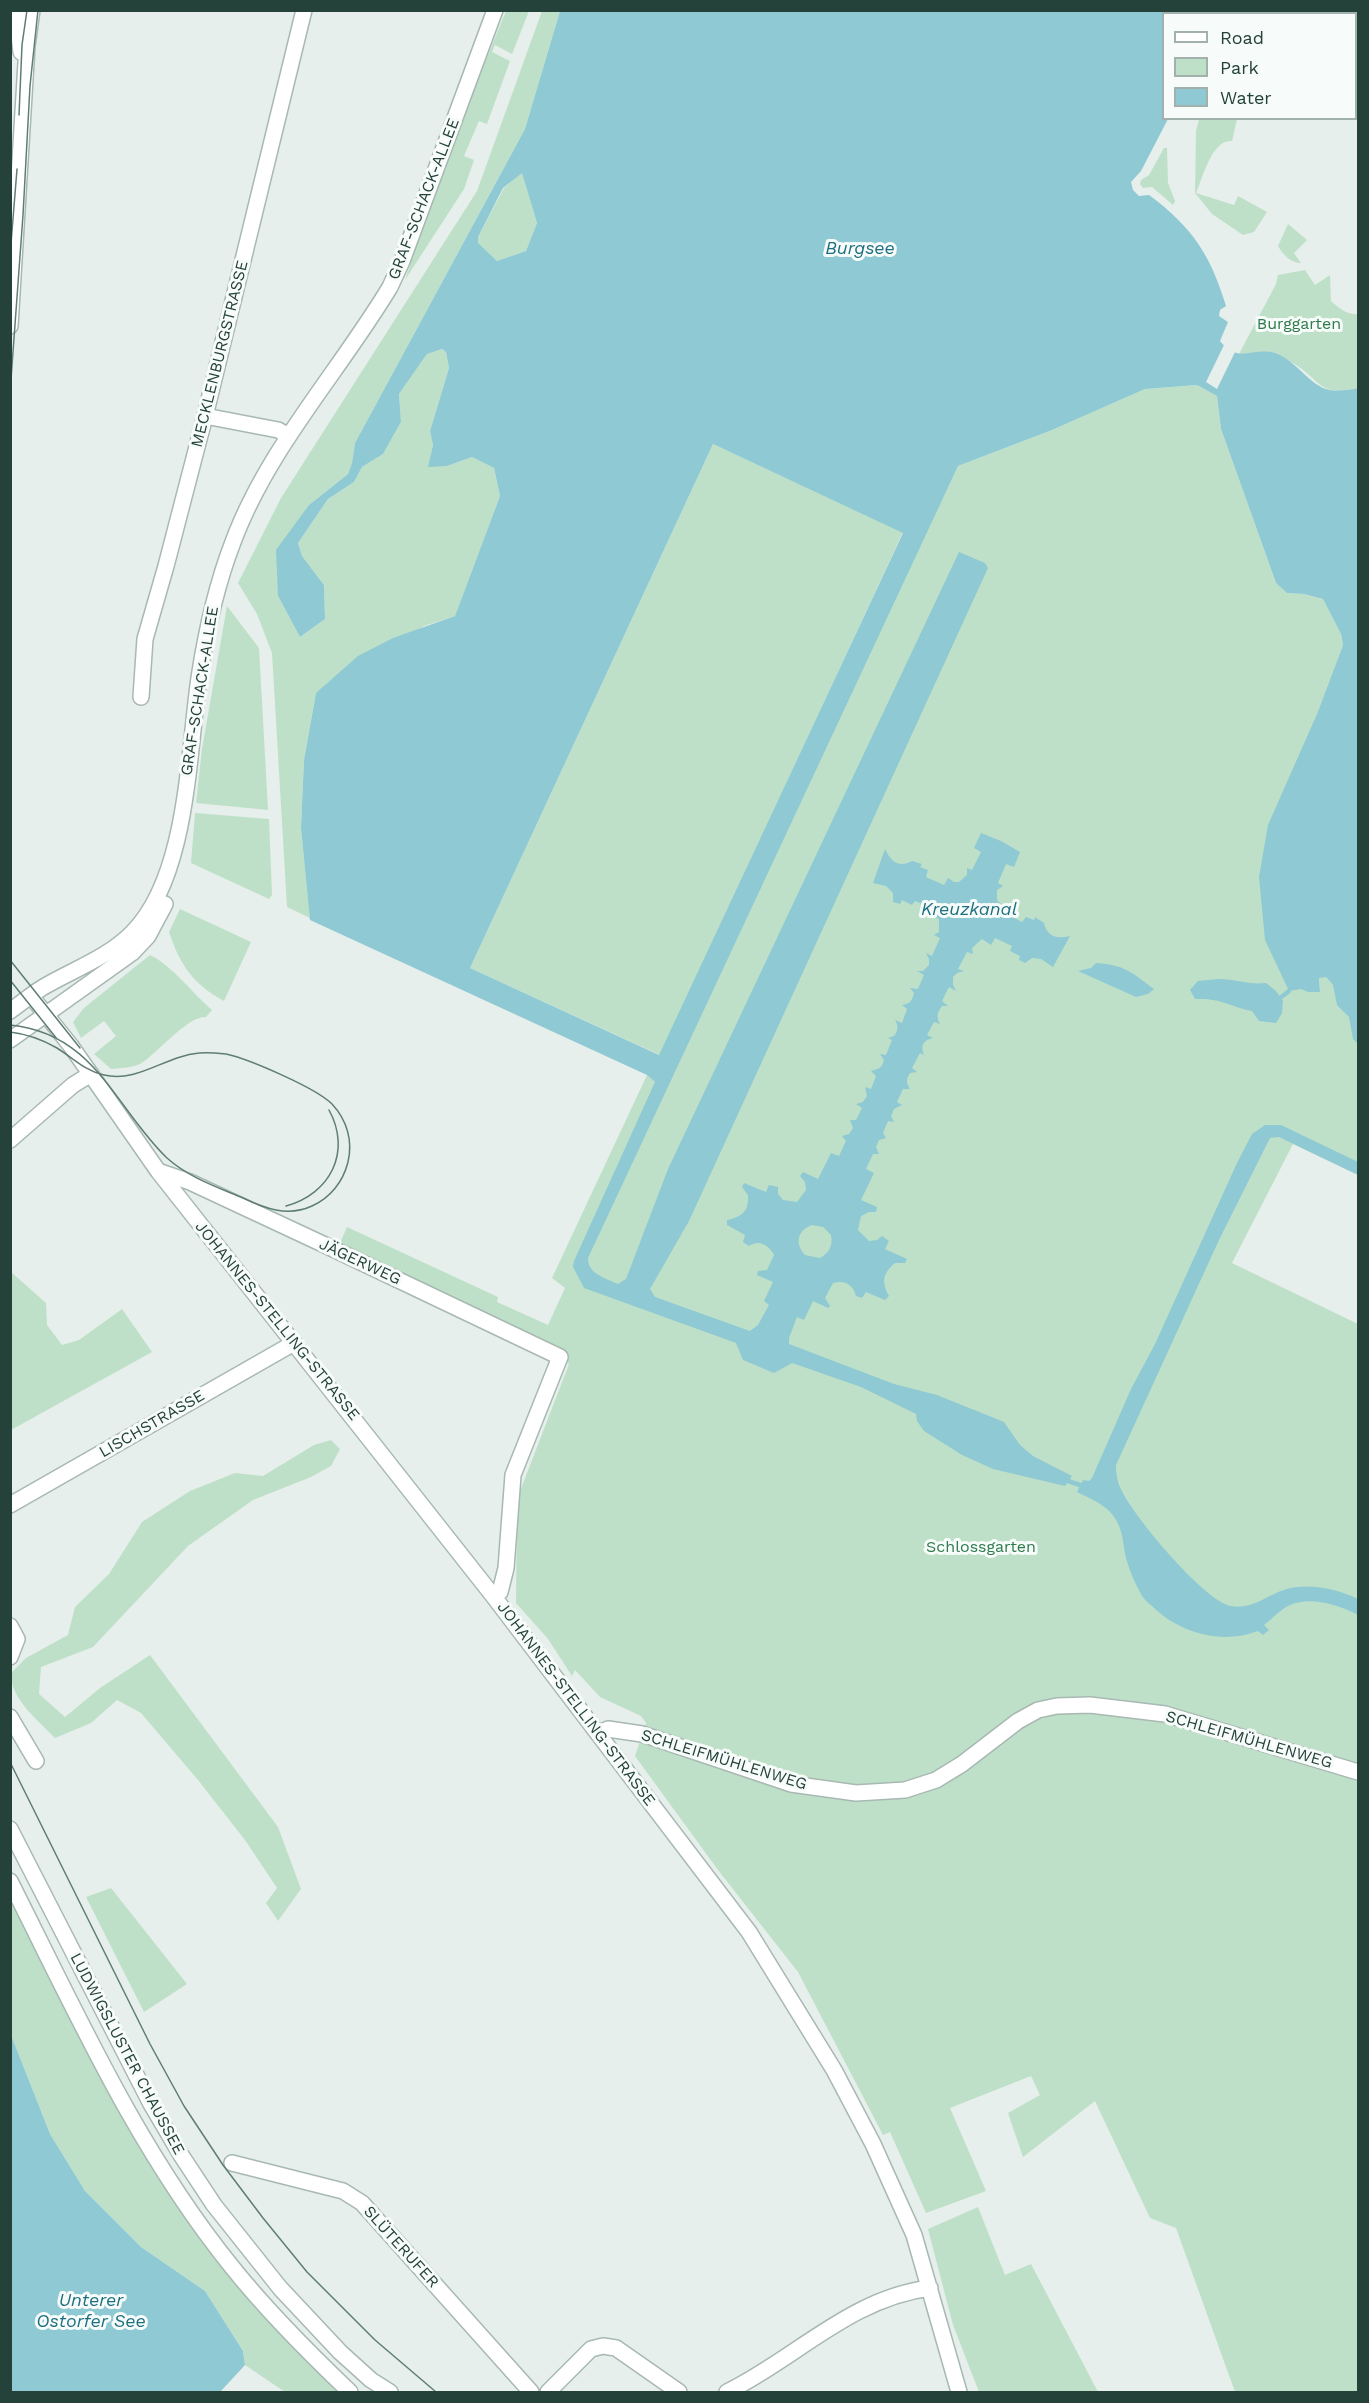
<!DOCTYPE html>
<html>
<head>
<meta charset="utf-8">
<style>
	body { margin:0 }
	#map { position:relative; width:1369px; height:2403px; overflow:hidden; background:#e6efeb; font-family:"Work Sans",sans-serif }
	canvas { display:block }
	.frame { position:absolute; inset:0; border:12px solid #24423a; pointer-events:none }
	.legend { position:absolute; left:1162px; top:12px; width:195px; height:108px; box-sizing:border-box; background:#f7fbf9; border:2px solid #a3b1ad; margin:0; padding:8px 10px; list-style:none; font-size:18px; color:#24423a }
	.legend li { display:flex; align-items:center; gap:12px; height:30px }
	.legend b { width:30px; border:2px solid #a3b1ad }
</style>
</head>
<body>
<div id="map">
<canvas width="1369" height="2403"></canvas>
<div class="frame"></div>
<ul class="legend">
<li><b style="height:8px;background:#fff"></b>Road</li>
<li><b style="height:16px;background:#bfe0c8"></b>Park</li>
<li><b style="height:16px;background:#8ec9d4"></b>Water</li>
</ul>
</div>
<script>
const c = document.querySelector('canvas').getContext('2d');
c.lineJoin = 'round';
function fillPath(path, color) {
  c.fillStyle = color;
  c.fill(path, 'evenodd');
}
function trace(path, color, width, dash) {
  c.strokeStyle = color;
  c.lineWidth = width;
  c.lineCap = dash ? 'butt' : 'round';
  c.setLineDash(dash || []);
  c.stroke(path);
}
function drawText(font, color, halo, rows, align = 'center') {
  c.font = font + ' "Work Sans",sans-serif';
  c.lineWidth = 6;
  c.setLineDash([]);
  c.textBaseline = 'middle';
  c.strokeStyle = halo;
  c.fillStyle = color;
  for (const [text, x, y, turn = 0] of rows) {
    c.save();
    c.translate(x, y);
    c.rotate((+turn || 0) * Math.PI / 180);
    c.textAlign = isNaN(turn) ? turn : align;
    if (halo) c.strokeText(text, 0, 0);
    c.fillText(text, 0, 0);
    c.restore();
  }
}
fillPath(new Path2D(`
	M506,11h23l-17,43 -17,-9 -3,7 18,9 -23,63 -8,-3 -15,35 10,4 -10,29 -59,91 40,-120z
	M542,11h18l-35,118 -170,314 -3,20 -4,11 -39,31 -31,91 22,41 25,-18 -1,-34 -22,-29 -4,-13 30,-44 26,-17 8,-15 21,-13 18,-32 -2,-28 28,-40 15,-5 4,3 3,16 -19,63 3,13 -4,22h18l25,-9 22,11 6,28 -45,120 -31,10 -108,67 -12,67 -3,68 9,90 -23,-11 -15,-254 -15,-39 -19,-31 43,-85 196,-307z
	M1199,119h38l-5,22c-20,-2 -29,36 -36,52l38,12 4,-9 29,16 -13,20 -11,3 -31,-21 -17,-21 1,-62z
	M1164,148h3l1,35 7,18 -2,4 -21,-18 -9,1 -3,-4 1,-4 8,-5z
	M522,172l15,51 -11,28 -29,10 -20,-18 1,-6 26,-49z
	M1288,224l19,16 -13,13 7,10c-10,0 -18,-8 -23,-17z
	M1305,270l10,15 15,-10 1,26c8,7 16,14 27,13v74c-43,9 -36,-9 -67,-26 -11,-6 -39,-6 -52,-8l37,-70 2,-9z
	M1197,385l20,11 4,33 55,154 11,10 17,1 19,5 18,35 2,11 -26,69 -16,274 19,3 -1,-14h7l7,8 25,5v185l-65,-31 -61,119 126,61v1068h-123l-59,-164 -26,-10 -55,-117 -72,56 -15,-44 32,-18 -9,-19 -81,32 36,83 -60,22 -36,-81 -7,3 -85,-163 -80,-102 -83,-114 11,-33 -5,-7 -41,-19 -25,-27 -3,6 -24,-37 -32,-36 1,-104 52,-135 -9,-7 -223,-107 10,-23 151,70 -1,5 51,23 17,-37 -13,-10 95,-203 8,7 303,-616 94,-36 93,-41z
	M713,444l190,88 -243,523 -190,-87z
	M227,606l32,42 9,162 -72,-7 6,-54z
	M195,813l74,6 3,76 -3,4 -78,-36z
	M180,909l71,33 -27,59c-31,-17 -44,-36 -55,-69z
	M150,955c25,13 41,37 62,55l-6,7c-18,-2 -50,38 -66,47 -8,4 -20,4 -29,5l-17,-15 22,-18 -12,-15 -23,17 -8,-16 11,-14z
	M11,1272l35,31 1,22 15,20 17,-5 43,-31 30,43 -141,78z
	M331,1440l9,9 -9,17 -20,11 -58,23 -65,46 -95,101 -52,20 -2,27 26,23 35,-29 50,-33 128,172 23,62 -23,32 -12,-18 11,-15 -32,-48 -47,-60 -57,-67 -24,-13 -26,23 -36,15c-16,-17 -45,-39 -44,-65l15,-15 42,-23 7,-28 34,-33 33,-52 48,-31 45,-18 28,3 51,-31z
	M10,1881l152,288 176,223h-53l-40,-27 -2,-14 -38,-60 -64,-44 -56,-56 -35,-57 -39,-99z
	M111,1888l76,96 -43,28 -58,-115z
	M978,2207l27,68 26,-11 67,128h-119l-26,-67 -25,-96z`), '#bfe0c8');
fillPath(new Path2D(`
	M560,11h634l-1,2 -29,1v104l4,1 -27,52 -10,11 2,8 6,6 10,-1c44,33 61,59 77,111l-6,4 -1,6 9,6 -8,19c18,22 28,8 51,11 22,4 36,31 55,37 10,3 22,1 32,-1v656l-5,-5 -4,-22 -12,-12 -4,-20 -7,-8 -7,1 1,14h-12l-7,-3 -12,2 -24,-51 -6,-63 9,-52 49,-111 26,-69 -2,-11 -18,-35 -19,-5 -17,-1 -11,-10 -55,-154 -4,-33 -20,-11 -52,4 -93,41 -94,36 -370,792c0,16 17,20 30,26l8,-5 42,-110 291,-617 26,11 3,5 -299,653 -39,68 5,8 95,34 8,-6 11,-20 -5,-4 9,-19 -16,-7 1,-4 9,-1 7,-15c-5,-10 -15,-16 -25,-9l-6,-4 2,-7 -18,-10v-5c15,-3 22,-9 21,-25l-6,-8 2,-4 22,9 3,-7 9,2v7l5,6 14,2 9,-12 -1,-8 -5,-6 3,-4 15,7 13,-26 8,3 7,-15 -4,-5 7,-2 4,-6 -3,-8h6l6,-12 -6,-4 7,-2 4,-6 -2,-9 6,2 5,-13 -5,-5c8,-2 11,-3 13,-11l-4,-6 6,1 6,-15 -4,-2 6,-2c4,-6 5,-9 1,-16l7,3 5,-14 -5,-4c8,-1 10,-4 12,-12l-4,-5 8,1 6,-14 -7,-4h6l6,-6v-6l-3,-6 6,3 8,-18 -6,-3 5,-3v-13l-10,-3 3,-8 -17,-7 -3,4 -10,-5 -2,4 -7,-2v-9l-7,-7 -13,-3 12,-34c6,13 14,19 27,12l10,3 -2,3 8,3 -2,7 18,8 4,-7 6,4h5l8,-7v-7l5,2 9,-18 -7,-4 7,-15 20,8 19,11 -6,15 -8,-3 -8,19 5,3 -6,4v10l4,4 7,2 -3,7 17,9 4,-5 8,3 1,-3 9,6c3,14 13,16 26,13l-17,31 -12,-8 -9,-1 -7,5 -6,-3 1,-4 -10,-5 2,-5 -17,-8 -4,7 -9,-6 -10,9 1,6 -6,-2 -9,17 6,2 -7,2 -4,4v8l3,6 -7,-4 -7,14 6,5h-6c-5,7 -6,10 -2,18l-6,-2 -7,13 6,3c-10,2 -13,8 -9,17l-4,-2 -8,15 5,4 -7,1c-4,6 -4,10 0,16h-7l-6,13 5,3 -8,4 -3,7 3,6 -6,-1 -5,12 3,5 -7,2 -3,7 3,7h-6l-7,15 8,4 -13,27 16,7 -1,5h-7l-8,4 -3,14 11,11 8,-1 5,-4 7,5 -4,8 22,10 -2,4h-10c-12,10 -14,19 -6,33l-4,4 -19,-8 -4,6 -6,-2c-3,-12 -12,-16 -23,-13l-8,15 5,8 -2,2 -15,-7 -9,19 -7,-3 -8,21v6l105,40 43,11 67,27 16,23 13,11 39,20 -7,10 -72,-17 -31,-14 -38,-24 -7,-10 -1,-7 -55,-27 -69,-24 -18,10 -31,-13 -7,-17 -152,-55 -11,-21 1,-6 81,-179 -8,-7 -337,-155 -9,-92 3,-68 12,-67 42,-37 35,-18 62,-22 45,-120 -6,-28 -22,-11 -25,9 -19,1 5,-22 -3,-14 19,-63 -3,-16 -4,-3 -15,5 -28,40 2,28 -18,32 -21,13 -8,15 -26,17 -30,44 4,13 22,29 1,34 -25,18 -22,-41 -2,-46 33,-45 39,-31 4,-11 3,-20 170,-314zM522,173l15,50 -11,28 -29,10 -19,-18v-6l25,-49zM713,444l190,89 -244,522 -189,-87zM812,1225l11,2 8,8c2,11 -2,18 -11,23l-15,-3c-11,-12 -7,-25 7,-30z
	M1096,963c29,2 35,9 58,26l-6,5 -12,3 -58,-26 13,-3z
	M1219,979c18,0 29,6 47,4l10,8 7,10 -1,12 -6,10 -17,-2 -7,-10c-24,-5 -30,-13 -57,-12l-5,-9 8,-9z
	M1265,1125h16l77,37v13l-79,-38 -9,1 -51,102 -103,225c0,7 1,16 4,22 10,26 85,115 111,119 22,4 37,-12 56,-17 23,-6 50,0 71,10v16c-19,-10 -47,-19 -68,-10 -9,4 -18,14 -26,20l5,5 -6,5 -5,-4c-36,14 -79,2 -106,-25 -5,-4 -10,-9 -12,-14 -6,-11 -13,-27 -15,-39 -3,-16 -2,-24 -13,-39 -8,-10 -23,-16 -35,-22l6,-12 6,1 3,-3 39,-89 24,-45 82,-181 15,-29z
	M11,2035l39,99 35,57 56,56 64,44 38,60 2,14 -25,27h-209z`), '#8ec9d4');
fillPath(new Path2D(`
	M1224,345l12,5 -19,39 -11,-7z`), '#e6efeb');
trace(new Path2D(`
	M1280,998l9,-7
	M1068,1481l18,6`), '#8ec9d4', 4.5);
const minor = new Path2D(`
	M16,10l5,42
	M10,326l17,-280 5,-36
	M205,416l73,14 11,6
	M141,697l4,-58 21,-73 39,-150 99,-406
	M31,996l40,50 87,125 336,426 255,335 85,138 39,74 41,91 45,157
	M10,1011c13,-9 24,-19 37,-26 30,-17 61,-28 85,-52 56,-56 56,-179 67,-255 7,-46 17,-92 34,-136 35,-94 106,-170 157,-255l12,-26 93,-251
	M10,1040l122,-87 16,-17 17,-32
	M10,1140l63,-55 18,-11
	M158,1171l32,11 137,64 233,111 -47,118 -7,93 -6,24 -6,5
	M10,1505l284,-162
	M10,1626l7,13 -7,18
	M10,1717l26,44
	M598,1734l10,-5 34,5 149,50 65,9 49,-3 31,-10 26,-16 56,-43 20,-11 19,-4 33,-1 75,9 193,58
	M10,1829l141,275 30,51 33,50 66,83 60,64 31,28 19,12
	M10,1881c67,133 128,270 222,386 36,45 77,86 118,125
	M232,2163l111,28 19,12 169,189
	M548,2392l43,-43 12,-3 13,2 63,44
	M727,2392c69,-34 124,-94 203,-104`);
trace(minor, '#a8b8b2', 18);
trace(minor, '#fff', 15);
trace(new Path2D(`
	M19,115l3,-70 5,-35
	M10,256l7,-87
	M10,393l13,-178 7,-129 8,-76
	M10,960l70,88
	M10,980l47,59
	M10,1025c85,8 105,83 157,133 21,19 50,29 76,40 23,11 45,19 69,8 18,-8 31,-24 36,-44 5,-21 -1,-42 -16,-58 -16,-16 -83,-45 -106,-50 -9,-1 -18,-2 -27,-1 -34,3 -61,30 -95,22 -19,-4 -31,-17 -47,-27 -14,-8 -30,-14 -47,-16
	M286,1206c44,-12 66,-54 43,-96
	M10,1762l140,282 34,62 39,59 40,53 44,54 68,68 61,52`), '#5f7d75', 1.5);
drawText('16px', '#24423a', '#f7fbf9', [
	["GRAF-SCHACK-ALLEE",424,199,-69],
	["MECKLENBURGSTRASSE",220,354,-76],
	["GRAF-SCHACK-ALLEE",200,691,-81],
	["JÄGERWEG",360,1262,25],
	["JOHANNES-STELLING-STRASSE",277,1321,51],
	["LISCHSTRASSE",152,1424,-30],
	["JOHANNES-STELLING-STRASSE",576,1704,53],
	["SCHLEIFMÜHLENWEG",1249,1740,16],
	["SCHLEIFMÜHLENWEG",724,1760,17],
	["LUDWIGSLUSTER CHAUSSEE",127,2054,62],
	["SLÜTERUFER",401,2247,48]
]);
drawText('16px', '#2d7a4b', '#f7fbf9', [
	["Burggarten",1299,324],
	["Schlossgarten",981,1547]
]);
drawText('italic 18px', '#1c6f80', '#f7fbf9', [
	["Burgsee",860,249],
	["Kreuzkanal",969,910],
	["Unterer",91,2301],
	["Ostorfer See",91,2322]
]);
</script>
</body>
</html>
